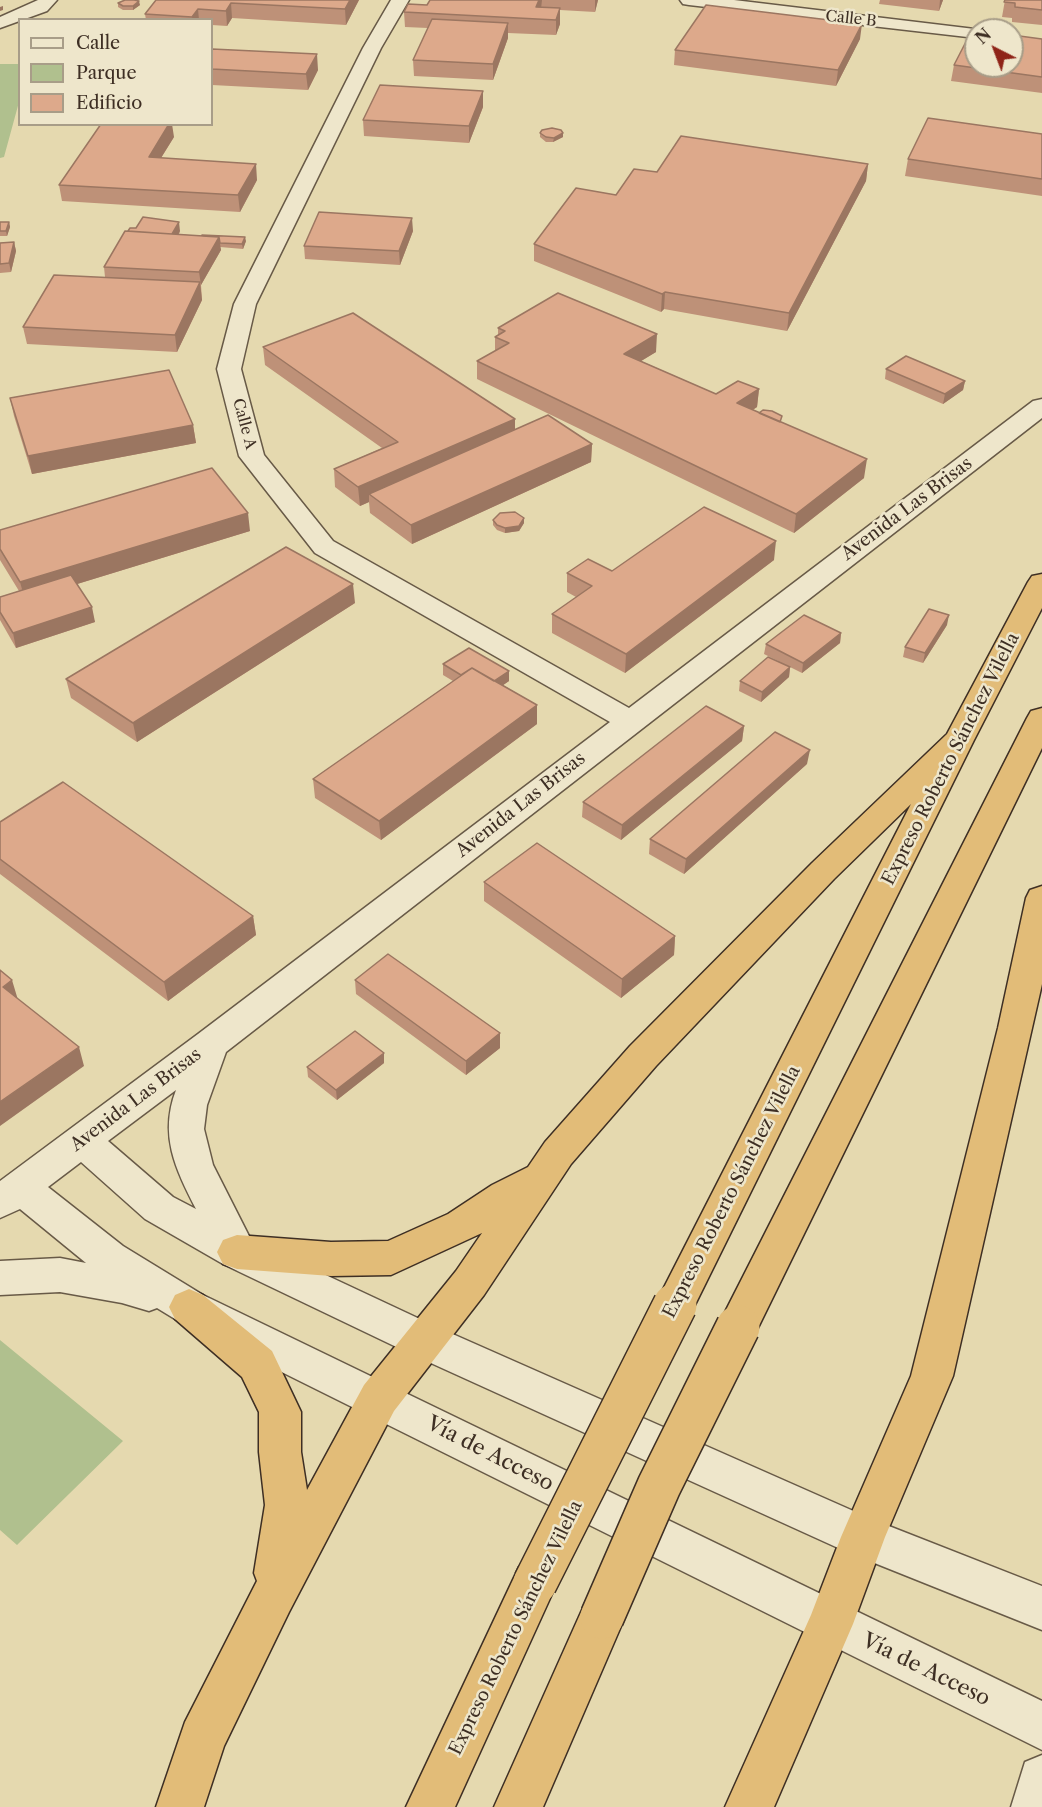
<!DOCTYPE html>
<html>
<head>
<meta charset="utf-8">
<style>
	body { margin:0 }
	#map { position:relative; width:1042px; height:1807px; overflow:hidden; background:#e5d9af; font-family:"Libre Caslon Text",serif }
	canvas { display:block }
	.legend { position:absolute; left:18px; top:18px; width:195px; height:108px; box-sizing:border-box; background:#eee6cb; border:2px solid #a89d88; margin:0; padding:8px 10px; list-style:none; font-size:18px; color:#3e2f24 }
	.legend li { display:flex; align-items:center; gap:12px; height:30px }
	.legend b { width:30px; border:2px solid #a89d88 }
	.north { position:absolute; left:964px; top:18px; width:60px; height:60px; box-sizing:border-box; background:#eee6cb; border:2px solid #a89d88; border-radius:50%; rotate:318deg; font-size:16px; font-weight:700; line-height:24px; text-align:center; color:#3e2f24 }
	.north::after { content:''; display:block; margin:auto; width:21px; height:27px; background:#8f2418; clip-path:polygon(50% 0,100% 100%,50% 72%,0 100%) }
</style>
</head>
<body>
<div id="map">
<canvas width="1042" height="1807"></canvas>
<ul class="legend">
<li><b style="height:8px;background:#eee6cb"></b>Calle</li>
<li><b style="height:16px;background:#b0c08e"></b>Parque</li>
<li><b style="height:16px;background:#dda98b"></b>Edificio</li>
</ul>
<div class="north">N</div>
</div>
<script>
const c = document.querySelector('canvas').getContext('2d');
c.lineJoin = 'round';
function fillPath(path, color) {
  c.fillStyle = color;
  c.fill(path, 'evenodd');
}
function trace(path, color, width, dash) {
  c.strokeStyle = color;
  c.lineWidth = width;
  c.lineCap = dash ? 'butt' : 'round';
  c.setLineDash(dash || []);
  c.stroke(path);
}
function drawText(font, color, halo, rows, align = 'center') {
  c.font = font + ' "Libre Caslon Text",serif';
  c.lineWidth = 5;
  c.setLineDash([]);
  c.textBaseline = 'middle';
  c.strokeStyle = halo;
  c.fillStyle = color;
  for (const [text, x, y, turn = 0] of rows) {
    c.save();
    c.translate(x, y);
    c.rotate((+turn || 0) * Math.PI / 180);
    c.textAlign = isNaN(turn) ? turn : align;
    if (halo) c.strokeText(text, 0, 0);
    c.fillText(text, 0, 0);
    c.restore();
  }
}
fillPath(new Path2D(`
	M0,64h20l-1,38 -15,55 -4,1z
	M0,1340l123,101 -106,104 -17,-15z`), '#b0c08e');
const minor = new Path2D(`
	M38,0h19l-10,11 -47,17v-11z
	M391,0h18l-28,48 -125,256 -15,65 23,86 69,86 296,167 404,-307 9,-2v19l-816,634 -19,53 -3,24 9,36 38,75 188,88 437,193 166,65v44l-195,-78 -436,-198 -188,-90 -78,-45 -64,-57 -33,25 75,59 80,49 839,406v49l-867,-431 -18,-11 -8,3 -27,-8 -62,-11 -60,3v-34l60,-3 26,5 -66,-54 -20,9v-37l198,-147 412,-312 -295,-169 -76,-97 -22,-87 17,-65 129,-256zM176,1090c-17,45 -1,78 20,119l-23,-12 -65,-56z
	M680,0h54l249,30h-7v8l-287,-33 -6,-1z
	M1042,1755v52h-31l14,-45z`);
const highway = new Path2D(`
	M1042,574v34l-68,132 -285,577 -14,5 -14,-5 -6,-12 256,-501 -77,75 -178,187 -85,98 -87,131 -90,116 -105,201 -65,134 -20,61h-48l29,-85 72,-141 -3,-8 11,-68 -6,-53v-40l-17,-35 -67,-58 -6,-12 6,-12 14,-6 14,6 69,56 29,61v40l6,38 57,-105 92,-114 26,-38 -91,42 -60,1 -94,-7 -14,-5 -6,-12 6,-12 14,-5 94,7 57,-1 60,-27 44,-29 36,-18 17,-25 85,-96 182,-183 135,-129 81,-152 4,-6z
	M1042,708v40l-290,592 -14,5 -14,-5 -6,-13 6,-13 303,-596 4,-7z
	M1042,886v98l-89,392 -68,161 -32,87 -79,183h-49l86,-192 30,-78 70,-161 87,-348 28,-130 4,-8z
	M535,1561l16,6 6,16 -102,224h-49l113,-240z
	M602,1594l16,7 7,16 -82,190h-49l92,-206z`);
trace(minor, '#685a47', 3);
trace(highway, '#3e2f24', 3);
fillPath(minor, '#eee6cb');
fillPath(highway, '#e2bc78');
const highwayBridge = new Path2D(`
	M535,1583l140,-278
	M602,1617l57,-131 79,-159`);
trace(highwayBridge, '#3e2f24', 46, []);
trace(highwayBridge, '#e2bc78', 43);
fillPath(new Path2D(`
	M156,0h203l-13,25 -114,-7 -5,8 -15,-1v-5h-66l-1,-6z
	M430,0h168l-3,12 -35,-2v14l-4,11 -48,-2v5l-15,42 -79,-4 -1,-16 15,-32 -23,-1 -1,-15 23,-7z
	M880,0h63l-4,11 -60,-7z
	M1005,0h37v25l-30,-3v-4l-10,-1z
	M118,3l22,2 -7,5h-10l-5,-3z
	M860,39l-24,47 -162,-21 1,-15z
	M1042,39v54l-91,-12 3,-16z
	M212,49l106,21 -10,20 -96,-5z
	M483,107l-14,36 -105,-7 -1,-16z
	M540,133l23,4 -10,5h-7l-6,-5z
	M1042,134v62l-137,-20 3,-17z
	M174,137l-13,21 96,22 -17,32 -178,-11 -3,-16z
	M868,164l-2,17 -79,150 -123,-22 -3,3 -127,-51v-17l82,-49 41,-23z
	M0,222h9l1,5 -3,9h-7z
	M180,231l-1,3 67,7 -3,8 -23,-2 1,3 -20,35 1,15 -25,52 -150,-8 -4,-17 82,-50 -1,-10z
	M413,231l-13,34 -95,-6 -1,-13z
	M14,242l2,9 -5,21 -11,1v-30z
	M498,328l158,24 -15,9 75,33 43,-5 -2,18 -4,3 28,12 83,56 -70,55 -317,-154v-18l18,-10v-14l3,-2z
	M263,347l252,72v11l77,14 -1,18 -179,82 -42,-31 -1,-11 -9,4 -25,-19 -1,-18 48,-21 -117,-83z
	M886,369l79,12 -2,9 -20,14 -58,-25z
	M10,398l183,27 3,18 -164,31 -18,-58z
	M493,520l31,3 -5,8 -14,2 -8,-3 -4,-5z
	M0,530l250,1 -173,53 18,38 -79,26 -16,-28v-23l19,-6 -19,-31z
	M774,560l-149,113 -73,-40v-19l24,-17 -9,-5v-19l45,-2z
	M355,603l-218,139 -66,-44 -5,-19z
	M947,625l-24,38 -20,-6 2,-10z
	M841,633l-1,10 -38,30 -12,-6 -1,10 -28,25 -22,-11 1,-10 38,-20 -14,-7 2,-10z
	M443,664l66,7v10l-6,4 34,20v19l-156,116 -66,-42 -2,-19 140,-98 -10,-6z
	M744,726l-2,15 -121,99 -39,-23 1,-15z
	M807,764l-123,110 -35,-20 1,-15z
	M0,822l253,94 3,19 -88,66 -168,-127z
	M484,882l191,54 -1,19 -53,43 -137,-97z
	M355,980l145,53v15l-34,27 -110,-81z
	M384,1053v10l-47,37 -29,-23 -1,-10z`), '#be9178');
fillPath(new Path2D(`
	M350,0h9l-13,25 -1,-16z
	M539,0h3l-1,9 -5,-2z
	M595,0h3l-3,12z
	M940,0h3l-4,11z
	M139,1l1,4 -7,5v-4z
	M231,3l1,15 -5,8 -1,-15z
	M3,6v4l-3,1v-4z
	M560,8v16l-4,11v-15z
	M198,9l1,11h-6l-1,-3z
	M508,23v15l-15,42v-16z
	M862,24l-2,15 -24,47 2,-16z
	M317,54l1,16 -10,20 -2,-16z
	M483,91v16l-14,36v-17z
	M169,124h3l2,13 -23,37 -2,-17z
	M563,133v4l-10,5 1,-4z
	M256,164l1,16 -17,32 -2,-17z
	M868,164l-2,17 -79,150 2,-18z
	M412,218l1,13 -13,34 -1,-14z
	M9,222l1,5 -3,9 -1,-5z
	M179,222l1,9 -7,14 -2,-9z
	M219,237l2,13 -20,35 -2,-13z
	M245,237l1,4 -3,8 -1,-5z
	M14,242l2,9 -5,21 -2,-9z
	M200,282l2,18 -25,52 -2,-17z
	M665,292l-1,17 -3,3 1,-18z
	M657,334l-1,18 -33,20 1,-18z
	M965,381l-2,9 -20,14 2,-10z
	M759,389l-2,18 -22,14 2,-18z
	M515,419v18l-146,57v8l-9,4 -2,-19z
	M193,425l3,18 -164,31 -4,-18z
	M592,444l-1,18 -179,82 -1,-19z
	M867,459l-3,19 -70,55 2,-19z
	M248,513l2,18 -225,69 -5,-18z
	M524,518v5l-5,8 -14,2v-5z
	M776,541l-2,19 -149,113 1,-19z
	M353,584l2,19 -218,139 -4,-19z
	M92,607l3,15 -79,26 -3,-15z
	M949,615l-2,10 -24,38 2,-10z
	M841,633l-1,10 -38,30 1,-10z
	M790,667l-1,10 -28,25 1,-10z
	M509,671v10l-20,14 -1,-10z
	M537,705v19l-156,116 -2,-19z
	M744,726l-2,15 -121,99 1,-15z
	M810,750l-3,14 -123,110 2,-15z
	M253,916l3,19 -88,66 -4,-19z
	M675,936l-1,19 -53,43 1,-19z
	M12,980l6,20 -15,-13z
	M500,1033v15l-34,27v-14z
	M79,1047l5,19 -84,60v-24z
	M384,1053v10l-47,37 -1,-10z`), '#9b7661');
const building = new Path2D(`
	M125,0h9l5,1 -6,5h-10l-5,-3z
	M156,0h194l-5,9 -114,-6 -5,8 -28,-2 -6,8 -47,-3z
	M430,0h109l-3,7 24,1 -4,12 -152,-8 4,-8 19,1z
	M1005,0h37v10l-27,-3v-4l-11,-1z
	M706,5l156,19 -24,46 -163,-20z
	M432,19l76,4 -15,41 -80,-4z
	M972,30h4v36h36v-31l30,4v38l-88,-12z
	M212,49l105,5 -11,20 -94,-5z
	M380,85l103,6 -14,35 -106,-6z
	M928,118l114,16v45l-134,-20z
	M101,124h68l-20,33 107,7 -18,31 -179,-10z
	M552,128l9,2 2,3 -9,5 -8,-1 -6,-4 2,-3z
	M681,136l187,28 -79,149 -124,-21 -3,2 -128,-50 42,-56 40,7 18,-26 23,3z
	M319,212l93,6 -13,33 -95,-5z
	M143,217l36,5 -7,12 -44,-3 2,-3h6z
	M0,222h9l-3,9h-6z
	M125,231l94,6 -20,35 -95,-5z
	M202,235l43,2 -3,7 -22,-1 -1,-6 -17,-1z
	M14,242l-5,21 -9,1v-21z
	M54,275l146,7 -25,53 -152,-8z
	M558,293l99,41 -33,20 92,40 22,-13 21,8 -22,14 130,56 -71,55 -319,-153 32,-18 -14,-6 10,-6 -7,-3z
	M353,313l162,106 -157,68 -24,-18 64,-27 -135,-95z
	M906,356l59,25 -20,13 -59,-25z
	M169,370l24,55 -165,31 -18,-58z
	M763,410l9,1 10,5 -2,6 -21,-9z
	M548,415l44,29 -181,81 -42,-31z
	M212,468l36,45 -228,69 -20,-33v-19z
	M704,507l72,34 -150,113 -74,-40 40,-28 -25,-13 21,-14 24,12z
	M515,512l9,6 -5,8 -14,2 -8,-3 -4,-5 7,-7z
	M286,547l67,37 -220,139 -67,-44z
	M71,575l21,32 -79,26 -13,-21v-15z
	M929,609l20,6 -24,38 -20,-6z
	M804,615l37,18 -38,30 -37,-19z
	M469,648l40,23 -15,10 -22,-13 -11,7 -18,-11z
	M768,657l22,10 -28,25 -22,-11z
	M472,668l65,37 -158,116 -66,-42z
	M706,706l38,20 -122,99 -39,-23z
	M775,732l35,18 -124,109 -36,-20z
	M63,782l190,134 -89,66 -164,-123v-37z
	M537,843l138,93 -53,43 -138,-97z
	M388,954l112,79 -34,28 -111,-81z
	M0,970l12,10 -9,7 76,60 -79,55z
	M355,1031l29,22 -48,37 -29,-23z`);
fillPath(building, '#dda98b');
trace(building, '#9b7661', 1.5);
drawText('15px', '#3e2f24', '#eee6cb', [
	["Calle B",851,19,6],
	["Calle A",244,424,75]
]);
drawText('18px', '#3e2f24', '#eee6cb', [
	["Avenida Las Brisas",907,509,-37],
	["Expreso Roberto Sánchez Vilella",951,759,-63],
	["Avenida Las Brisas",521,805,-38],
	["Avenida Las Brisas",136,1100,-37],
	["Expreso Roberto Sánchez Vilella",732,1192,-63],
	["Expreso Roberto Sánchez Vilella",516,1628,-64]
]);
drawText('21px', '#3e2f24', '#eee6cb', [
	["Vía de Acceso",490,1454,27],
	["Vía de Acceso",926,1670,26]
]);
</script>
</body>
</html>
